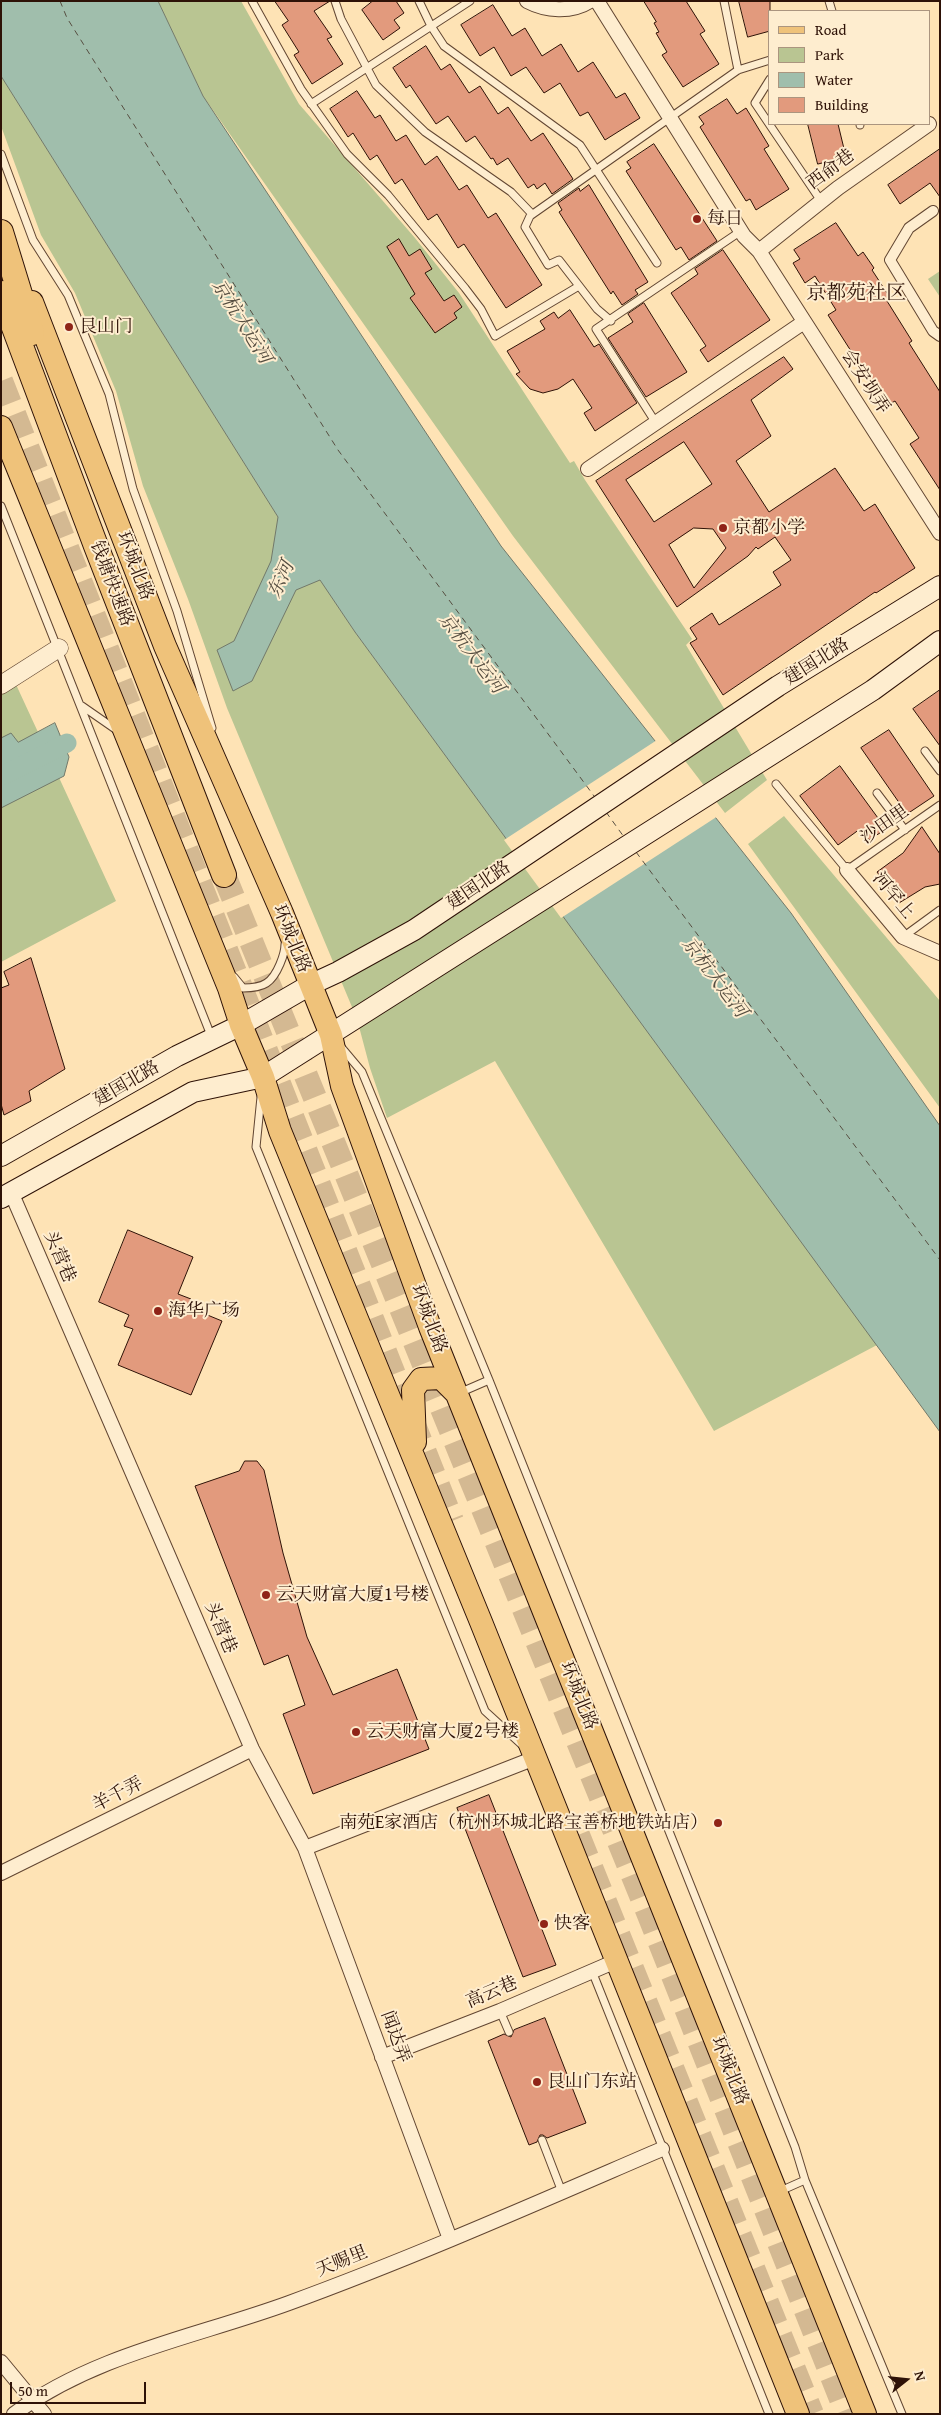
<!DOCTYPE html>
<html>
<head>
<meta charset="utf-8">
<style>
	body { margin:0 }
	#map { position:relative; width:941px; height:2415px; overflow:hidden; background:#fee3b5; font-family:"Gentium Book Plus",serif }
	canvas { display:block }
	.frame { position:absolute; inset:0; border:2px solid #2e1207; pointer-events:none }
	.legend { position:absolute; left:768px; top:10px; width:162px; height:115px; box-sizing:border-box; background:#feedcf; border:1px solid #ab957f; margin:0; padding:6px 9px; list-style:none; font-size:15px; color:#2e1207 }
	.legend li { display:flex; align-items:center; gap:10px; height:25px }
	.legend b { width:25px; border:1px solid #ab957f }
	.north { position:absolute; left:881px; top:2355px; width:50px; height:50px; -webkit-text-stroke:4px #feedcf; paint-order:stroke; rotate:74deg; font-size:14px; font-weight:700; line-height:20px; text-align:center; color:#2e1207 }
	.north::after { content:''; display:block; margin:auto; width:18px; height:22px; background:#2e1207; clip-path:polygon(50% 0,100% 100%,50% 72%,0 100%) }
	.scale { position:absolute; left:10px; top:2382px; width:136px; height:22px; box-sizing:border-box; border:2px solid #2e1207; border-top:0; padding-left:6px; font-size:15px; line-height:18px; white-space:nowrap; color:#2e1207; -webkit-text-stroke:4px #feedcf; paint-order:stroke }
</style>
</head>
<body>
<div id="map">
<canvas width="941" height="2415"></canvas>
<div class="frame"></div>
<ul class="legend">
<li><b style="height:6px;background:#efc27a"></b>Road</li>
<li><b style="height:14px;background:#b9c592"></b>Park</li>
<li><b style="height:14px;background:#a0beac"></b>Water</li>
<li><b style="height:14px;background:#e29a7d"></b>Building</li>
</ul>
<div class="north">N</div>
<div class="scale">50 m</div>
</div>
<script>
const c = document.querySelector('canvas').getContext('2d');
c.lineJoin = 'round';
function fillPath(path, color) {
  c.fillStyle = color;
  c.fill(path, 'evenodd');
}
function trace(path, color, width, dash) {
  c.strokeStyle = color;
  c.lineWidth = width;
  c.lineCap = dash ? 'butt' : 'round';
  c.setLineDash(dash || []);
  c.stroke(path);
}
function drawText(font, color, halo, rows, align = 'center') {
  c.font = font + ' "Gentium Book Plus","Noto Serif SC",serif';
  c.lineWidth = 4;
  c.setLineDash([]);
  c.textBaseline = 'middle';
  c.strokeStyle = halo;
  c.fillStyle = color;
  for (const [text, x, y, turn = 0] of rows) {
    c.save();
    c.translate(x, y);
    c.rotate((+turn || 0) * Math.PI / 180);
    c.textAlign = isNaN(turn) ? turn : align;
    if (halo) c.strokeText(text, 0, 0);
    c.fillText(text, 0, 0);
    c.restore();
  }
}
fillPath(new Path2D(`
	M158,1h83l58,103 116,134 44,55 111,170 4,-2 11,19 107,159 -6,6 81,135 -42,33 -212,-277 -310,-440z
	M1,76l277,441 77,115 522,713 -163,86 -219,-370 -108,57 -17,-50 -13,-49 -130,-311 -39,-109 -45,-113 -27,-95 -41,-98 -34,-58 -40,-109z
	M940,271v26l-12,-18z
	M13,678l103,223 -115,61v-277z
	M784,816l156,185v107l-192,-264z`), '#b9c592');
const water = new Path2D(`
	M1,1h157l45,95 298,450 290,367 149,213v306l-585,-800 -35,-52 -24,10 -44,91 -19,10 -16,-41 17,-9 37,-80 7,-44 -277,-441z
	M55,723l14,34 -5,19 -63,32v-70l10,-5 7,9z`);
fillPath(water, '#a0beac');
trace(water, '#72796a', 1);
fillPath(new Path2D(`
	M657,740l61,76 -157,102 -57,-78z`), '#fee3b5');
trace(new Path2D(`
	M1,776l66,-33`), '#a0beac', 19);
trace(new Path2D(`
	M60,1l7,17 271,432 256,346
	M606,812l18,25
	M636,852l304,408`), '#564e41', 1, [6, 5]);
const building = new Path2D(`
	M275,1h55l-16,10 18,26 -5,2 16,25 -31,20 -18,-29 5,-3 -17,-27 6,-4z
	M373,1h23l8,12 -10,7 6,8 -17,12 -21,-30z
	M644,1h42l19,30 -5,3 19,30 -36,23 -21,-32 5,-3 -11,-19 3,-1 -5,-9 2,-1z
	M739,1h31v30l-22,6z
	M493,5l19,31 13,-8 17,28 19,-12 17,28 15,-10 23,36 9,-5 15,25 -35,22 -17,-28 -8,4 -20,-33 -16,10 -18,-26 -15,9 -17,-29 -14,9 -19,-31z
	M426,46l15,24 9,-6 19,29 11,-7 18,28 10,-7 23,34 12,-8 30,46 -21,15 -7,-11 -8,6 -3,-5 -6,4 -20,-30 -11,7 -4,-7 -2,1 -16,-23 -9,6 -18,-26 -12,8 -26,-39 -4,3 -13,-20z
	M357,91l18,27 5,-3 16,26 10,-6 19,30 12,-9 22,34 8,-5 21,33 8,-5 46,72 -36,23 -42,-64 -6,4 -21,-34 -9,6 -26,-41 -7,5 -18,-29 -7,5 -17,-27 -5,4 -18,-28z
	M727,99l10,15 9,-6 23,38 -5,3 25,40 -33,21 -6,-11 -4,2 -46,-74 4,-3 -5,-7z
	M808,124h30l8,33 -28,7z
	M654,144l63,97 -28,19 -8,-13 -5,3 -50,-79 5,-3 -4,-6z
	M940,149v48l-10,-14 -30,21 -12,-19z
	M589,185l59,97 -13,8 3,4 -16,11 -9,-14 -2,3 -52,-82 3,-2 -4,-7 21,-15 1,3z
	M836,223l22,33 5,-4 11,16 -2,2 19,29 -4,2 25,40 -3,2 31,49v98l-30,-46 9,-6 -24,-37 -9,5 -58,-91 8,-5 -21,-34 -10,7 -12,-20 7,-4 -6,-9z
	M399,239l10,17 11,-7 12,20 -7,4 19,28 10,-6 8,12 -8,6 3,5 -22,15 -25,-35 5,-4 -28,-47z
	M723,250l47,70 -62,42 -8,-12 6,-4 -35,-53 27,-19 -3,-5z
	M644,303l43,69 -41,25 -38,-59 25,-16 -5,-8z
	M570,310l24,37 5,-3 38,59 -42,28 -11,-18 8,-5 -19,-29 -15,10 -15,4 -13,-4 -14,-15 4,-2 -13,-21 38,-22 -5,-8 14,-9 4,6z
	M784,357l9,12 -42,31 20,36 -35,25 33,51 66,-44 29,43 11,-7 40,64 -39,25 -1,-1 -152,103 -33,-52 7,-4 -7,-11 22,-15 7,12 62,-40 -8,-13 18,-12 -16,-23 -17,12 -2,-2 -8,9 -71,51 -81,-126zM684,442l28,42 -58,38 -28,-42zM694,528l19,1 13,19 -32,40 -25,-43z
	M940,690v56l-27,-37z
	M889,730l45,66 -27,18 -46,-66z
	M840,766l46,63 -17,11 -9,-11 -22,16 -38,-49z
	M922,827l18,27v30l-15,3 -26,16 -22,-31 26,-19z
	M31,958l34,111 -36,22 2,10 -27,14 -3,-11v-116l8,-3 -5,-13z
	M128,1230l65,27 -15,37 13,5 -3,8 34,14 -31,74 -73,-30 15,-36 -9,-3 5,-11 -30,-13z
	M245,1461h12l7,9 19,83 24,84 26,58 64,-26 32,80 -116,45 -30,-80 22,-9 -17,-50 -24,10 -69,-179 44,-15z
	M489,1795l67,170 -33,12 -66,-169z
	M545,2018l41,105 -39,15 -4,-3h-3l-3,7 -8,3 -41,-104 16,-7 7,3 3,-7z`);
fillPath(building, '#e29a7d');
trace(building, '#2e1207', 1);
trace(new Path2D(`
	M1,381l451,1140
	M224,875l425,1040 198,499
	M578,1835l234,579`), '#d4b992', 24, [24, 12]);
const service = new Path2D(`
	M252,1l49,88 46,65 41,41 77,93 16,21 14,27 84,-50
	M335,1l6,18 35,66 49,47 86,60 21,22
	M419,1l12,25 13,20 136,99 77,118
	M724,1l14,69
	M829,1l3,10
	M770,79l-15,24 66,98
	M311,104l159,-103
	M860,124v1
	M1,154l32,86 35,55 41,99 24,95 44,122 35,117
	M611,321l-14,-12 -38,-49 -11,5 -23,-38 5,-11 208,-146 32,-10
	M656,423l-60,-94 145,-98
	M1,506l211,532
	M82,706l36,25
	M925,751l15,20
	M776,784l71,86 93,-65
	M877,793l28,37
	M903,937l37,-27
	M234,977l9,11c21,0 29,-5 37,-24 3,-7 5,-12 5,-20
	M341,1047l21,25 127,308 306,767 10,33 97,234
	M261,1097l-5,50 229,564 37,34
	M459,1393l30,-13
	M592,1971l177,443
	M500,2011l9,21
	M542,2140l20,52
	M778,2192l27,-12`);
const pedestrian = new Path2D(`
	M933,211l-24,17 -19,32 43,71 7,5`);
const minor = new Path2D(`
	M527,1c19,10 44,12 63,0
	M597,1l147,235 15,15 181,282
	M759,251l79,-63 91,-64
	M588,469l216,-147
	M847,870l56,67 37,16
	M11,1192l241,557 53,99 230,-90
	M305,1848l145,391
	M1,1873l251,-124
	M382,2057l118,-46 116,-50
	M1,2362l43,52
	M14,2414c81,-60 182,-77 275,-111 126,-46 250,-101 373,-154`);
const tertiary = new Path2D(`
	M1,685l58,-37`);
const secondary = new Path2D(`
	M1,1156l176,-100 64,-31 69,-40 28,-13 76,-42 364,-244 162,-100
	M1,1198l192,-106 70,-15 610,-387 67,-49`);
const primary = new Path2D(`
	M32,302l133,344 117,267 49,122 11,51 88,241 435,1087
	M1,427l228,561 12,37 22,52 17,54 201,491 317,792
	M415,1442l-2,-52 8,-11 20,-1 16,16`);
const trunk = new Path2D(`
	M1,232l31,101
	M1,293l95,253 128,329`);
trace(service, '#624632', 9);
trace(pedestrian, '#624632', 12);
trace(minor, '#624632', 16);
trace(tertiary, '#624632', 19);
trace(secondary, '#2e1207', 22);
trace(primary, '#2e1207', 24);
trace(trunk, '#2e1207', 26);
trace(service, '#feedcf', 7);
trace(pedestrian, '#feedcf', 10);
trace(minor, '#feedcf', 14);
trace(tertiary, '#feedcf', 18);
trace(secondary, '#feedcf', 20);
trace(primary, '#efc27a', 22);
trace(trunk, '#efc27a', 24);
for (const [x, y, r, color] of [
	[697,219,5,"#8f2418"],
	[69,327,5,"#8f2418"],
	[723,528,5,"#8f2418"],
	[158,1311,5,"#8f2418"],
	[266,1595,5,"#8f2418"],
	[356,1732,5,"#8f2418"],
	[718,1823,5,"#8f2418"],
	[544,1924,5,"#8f2418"],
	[537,2082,5,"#8f2418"]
]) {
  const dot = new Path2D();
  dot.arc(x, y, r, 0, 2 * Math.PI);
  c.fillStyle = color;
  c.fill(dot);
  trace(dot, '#feedcf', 2);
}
drawText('18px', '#2e1207', '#feedcf', [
	["西俞巷",831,170,-37],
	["会安坝弄",865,382,57],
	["环城北路",134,566,69],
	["钱塘快速路",111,584,69],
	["建国北路",817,662,-32],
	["沙田里",885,825,-35],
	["建国北路",479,886,-34],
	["河罕上",893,896,50],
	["环城北路",291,939,68],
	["建国北路",127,1084,-30],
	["头营巷",59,1257,67],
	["环城北路",428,1319,69],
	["头营巷",220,1628,67],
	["环城北路",578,1696,68],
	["羊千弄",118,1795,-27],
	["高云巷",492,1993,-23],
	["闻达弄",395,2037,70],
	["环城北路",729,2071,68],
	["天赐里",342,2262,-22]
]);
drawText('18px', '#2e1207', '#feedcf', [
	["每日",707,219],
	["艮山门",79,327],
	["京都小学",733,528],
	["海华广场",168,1311],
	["云天财富大厦1号楼",276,1595],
	["云天财富大厦2号楼",366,1732],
	["南苑E家酒店（杭州环城北路宝善桥地铁站店）",708,1823,"right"],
	["快客",554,1924],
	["艮山门东站",547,2082]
], 'left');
drawText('italic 19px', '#564e41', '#feedcf', [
	["京杭大运河",241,322,58],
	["东河",282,580,-66],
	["京杭大运河",471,654,53],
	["京杭大运河",714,978,53]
]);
drawText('20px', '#2e1207', '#feedcf', [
	["京都苑社区",856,294]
]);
</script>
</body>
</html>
